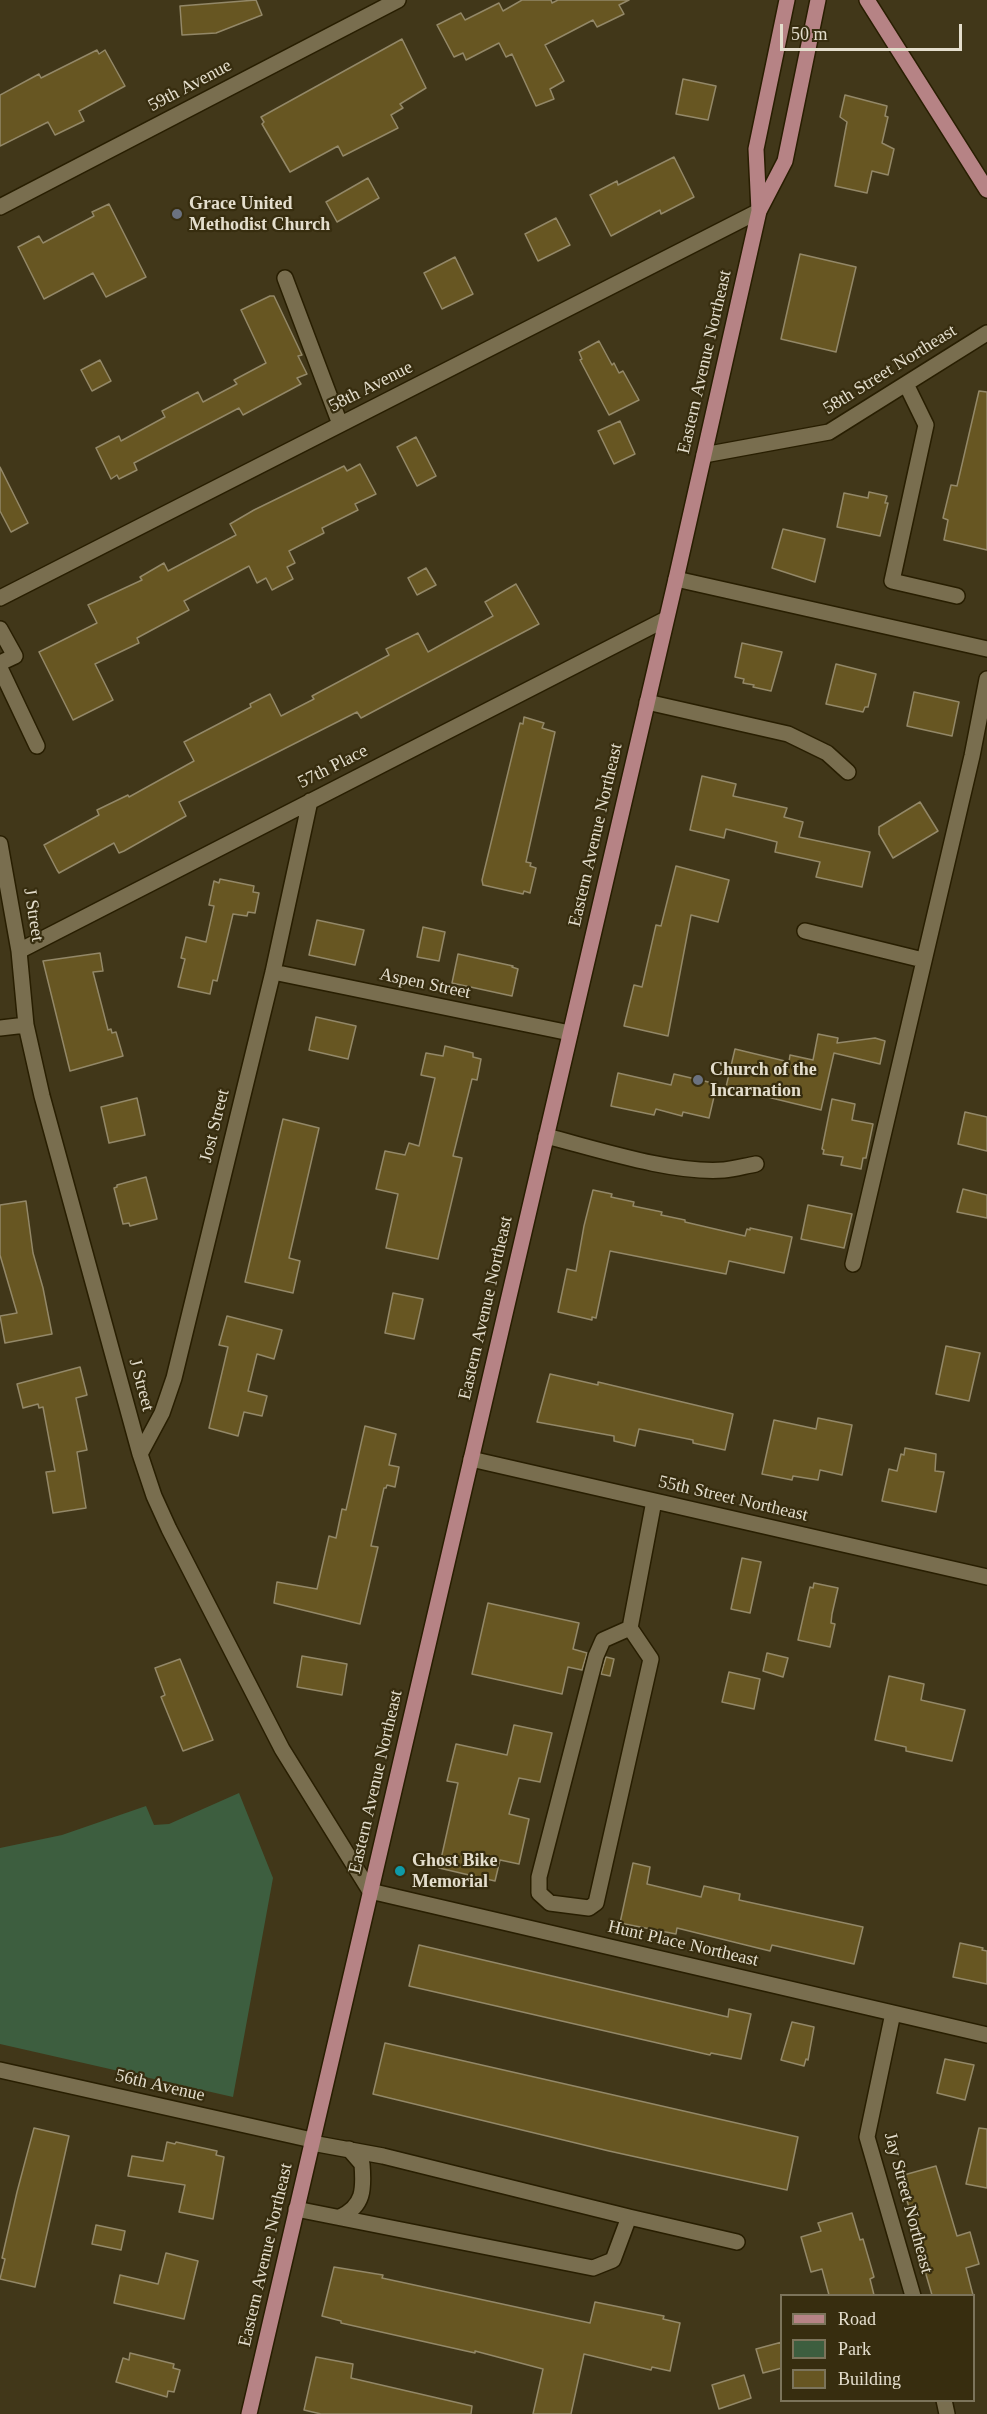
<!DOCTYPE html>
<html>
<head>
<meta charset="utf-8">
<style>
	body { margin:0 }
	#map { position:relative; width:987px; height:2414px; overflow:hidden; background:#413719; font-family:"Times New Roman",serif }
	canvas { display:block }
	.legend { position:absolute; left:780px; top:2294px; width:195px; height:108px; box-sizing:border-box; background:#372d0f; border:2px solid #7c745b; margin:0; padding:8px 10px; list-style:none; font-size:18px; color:#e4decd }
	.legend li { display:flex; align-items:center; gap:12px; height:30px }
	.legend b { width:30px; border:2px solid #7c745b }
	.scale { position:absolute; left:780px; top:24px; width:182px; height:27px; box-sizing:border-box; border:3px solid #e4decd; border-top:0; padding-left:8px; font-size:18px; line-height:21px; white-space:nowrap; color:#e4decd; -webkit-text-stroke:4px #372d0f; paint-order:stroke }
</style>
</head>
<body>
<div id="map">
<canvas width="987" height="2414"></canvas>
<ul class="legend">
<li><b style="height:8px;background:#b68385"></b>Road</li>
<li><b style="height:16px;background:#3d5e3f"></b>Park</li>
<li><b style="height:16px;background:#675622"></b>Building</li>
</ul>
<div class="scale">50 m</div>
</div>
<script>
const c = document.querySelector('canvas').getContext('2d');
c.lineJoin = 'round';
function fillPath(path, color) {
  c.fillStyle = color;
  c.fill(path, 'evenodd');
}
function trace(path, color, width, dash) {
  c.strokeStyle = color;
  c.lineWidth = width;
  c.lineCap = dash ? 'butt' : 'round';
  c.setLineDash(dash || []);
  c.stroke(path);
}
function drawText(font, color, halo, rows, align = 'center') {
  c.font = font + ' "Times New Roman",serif';
  c.lineWidth = 4.5;
  c.setLineDash([]);
  c.textBaseline = 'middle';
  c.strokeStyle = halo;
  c.fillStyle = color;
  for (const [text, x, y, turn = 0] of rows) {
    c.save();
    c.translate(x, y);
    c.rotate((+turn || 0) * Math.PI / 180);
    c.textAlign = isNaN(turn) ? turn : align;
    if (halo) c.strokeText(text, 0, 0);
    c.fillText(text, 0, 0);
    c.restore();
  }
}
fillPath(new Path2D(`
	M239,1793l34,85 -40,219 -233,-53v-196l62,-13 84,-29 8,19 15,-1z`), '#3d5e3f');
const building = new Path2D(`
	M256,0l6,15 -46,18 -34,2 -2,-29z
	M522,0h29l1,3 6,-3h71l-10,5 5,9 -27,13 -4,-7 -48,25 19,36 -14,8 4,10 -18,7 -24,-52 -6,3 -7,-14 -33,17 -3,-7 -9,4 -17,-32 24,-12 4,7 34,-17 4,8z
	M402,39l24,49 -26,16 3,4 -12,7 7,13 -55,28 -5,-10 -48,26 -28,-48 2,-2 -3,-5z
	M97,50l2,4 6,-4 20,36 -46,25 5,10 -29,14 -7,-13 -48,24v-51l39,-21 2,4z
	M683,79l33,7 -8,34 -32,-6z
	M845,95l42,11 -2,10 3,1 -6,26 12,6 -6,26 -16,-4 -5,22 -32,-7 12,-64 -7,-5z
	M674,157l20,40 -33,17 -1,-4 -49,26 -21,-41 27,-14 1,4z
	M368,178l11,20 -42,24 -11,-20z
	M109,204l37,73 -40,20 -13,-24 -49,26 -26,-52 21,-11 4,7 51,-27 -2,-4z
	M556,218l14,27 -32,16 -13,-27z
	M800,254l56,13 -20,85 -55,-13z
	M455,257l18,37 -31,15 -18,-36z
	M270,296h4l28,59 -4,1 9,18 -10,4 4,6 -58,31 -4,-7 -105,55 3,7 -18,9 -2,-4 -6,4 -15,-31 23,-12 2,5 44,-24 -3,-6 36,-19 5,10 34,-18 -3,-4 32,-17 -25,-53z
	M599,341l13,24 2,-2 5,10 4,-2 16,29 -30,15 -29,-55 2,-1 -3,-7z
	M100,360l11,21 -19,10 -11,-21z
	M979,391l8,1v158l-43,-10 4,-20 -5,-2 8,-33 6,1z
	M620,421l15,33 -21,10 -16,-33z
	M416,437l20,39 -19,10 -20,-39z
	M360,464l16,30 -21,10 3,6 -36,18 2,5 -35,18 6,12 -8,4 6,12 -21,11 -6,-12 -9,5 -8,-17 -65,35 5,9 -52,28 2,5 -44,21 18,36 -40,20 -34,-68 58,-29 -9,-18 54,-25 -2,-3 24,-14 4,8 68,-36 -6,-11 24,-14 90,-44 3,5z
	M0,467l28,56 -17,9 -11,-21z
	M869,492l18,4 -2,7h3l-8,33 -43,-9 7,-34 24,5z
	M783,529l42,10 -10,43 -43,-14z
	M426,568l10,17 -19,10 -9,-17z
	M516,584l23,40 -178,94 -4,-6 -178,90 7,14 -62,35 -5,2 -5,-10 -55,30 -2,-3 -13,-25 55,-30 -2,-5 31,-15 1,2 65,-36 -10,-19 67,-35 -1,-3 20,-10 11,22 33,-17 -2,-3 77,-41 -3,-6 32,-16 10,19 65,-36 -8,-14z
	M742,643l40,9 -11,39 -18,-4 1,-2 -11,-2 1,-4 -9,-2z
	M836,664l40,10 -8,33h-3l-2,5 -37,-8z
	M914,692l45,10 -7,34 -45,-10z
	M524,717l20,6 -2,5 13,4 -29,130 5,1 -1,3 6,2 -6,25 -6,-2 -1,3 -40,-9 -1,-5 38,-157 3,1z
	M702,776l34,8 -3,12 54,12 -3,9 19,5 -4,15 71,15 -8,35 -46,-10 4,-15 -45,-10 2,-10 -51,-13 -2,9 -34,-8z
	M920,802l18,29 -45,27 -14,-24v-7z
	M676,866l53,14 -11,42 -27,-7 -23,121 -44,-10 10,-41 8,2 14,-62 5,1z
	M220,879l34,7 -1,6 6,1 -4,20 -7,-1 -1,4 -14,-2 -16,67 -4,-1 -3,14 -32,-7 7,-28 -4,-1 5,-21 20,5 8,-36 -5,-1 5,-24 5,2z
	M317,920l47,10 -9,35 -46,-10z
	M423,927l22,5 -6,29 -22,-4z
	M100,953l3,18 -10,1 15,58 3,-1 1,4 4,-1 7,24 -53,15 -27,-110z
	M458,954l55,12 -1,1 6,2 -6,27 -60,-13z
	M316,1017l40,9 -8,33 -39,-9z
	M818,1034l20,4 -1,5 38,-5 10,3 -5,23 -46,-11 -13,57 -95,-23 9,-38 54,13 1,-7 23,5z
	M445,1046l28,7v4l8,2 -4,21 -5,-1 -19,77 9,2 -24,101 -52,-11 12,-54 -22,-5 9,-38 20,4 4,-12 10,3 16,-68 -14,-3 5,-22 17,3z
	M618,1073l53,12 3,-11 43,10 -8,34 -26,-6 -1,4 -26,-7 -2,6 -43,-9z
	M137,1098l8,37 -36,8 -8,-36z
	M832,1099l23,5 -3,16 21,4 -7,34h-3l-2,11 -20,-4 2,-8 -20,-3 1,-4 -2,-1z
	M965,1112l22,5v34l-29,-7z
	M283,1119l36,9 -30,130 11,3 -7,32 -48,-11z
	M146,1177l11,42 -27,7 -1,-3 -6,1 -9,-36 3,-1v-2z
	M963,1189l24,6v23l-30,-6z
	M593,1190l19,4 -1,3 23,5 -1,4 29,6 -1,3 24,5v2l60,14 2,-7 3,1v-2l42,9 -8,36 -55,-12 -3,13 -116,-23 -14,67 -4,-1v3l-34,-8 9,-43 9,2 8,-45z
	M26,1201l7,52 10,35 9,46 -47,9 -5,-27 17,-3 -17,-58v-50z
	M808,1205l44,9 -8,34 -43,-9z
	M393,1293l30,6 -9,40 -29,-6z
	M227,1316l55,14 -8,29 -17,-5 -9,37 19,5 -5,20 -18,-4 -6,24 -29,-8 19,-81 -9,-2z
	M946,1346l34,7 -11,48 -33,-7z
	M80,1367l7,28 -11,3 11,52 -10,2 9,56 -33,5 -7,-41 9,-1 -12,-64 -4,1 -1,-4 -15,4 -6,-24z
	M550,1374l48,11v-3l135,32 -8,36 -32,-7v-3l-54,-11 -4,17 -21,-5v-5l-77,-14z
	M818,1418l34,7 -10,50 -22,-5 -2,10 -25,-4 -1,4 -30,-6 12,-54 42,9z
	M365,1426l31,8 -7,31 10,2 -4,20 -8,-2 -1,3h-2l-13,58 7,1 -18,77 -86,-21 3,-21 40,7 12,-53 7,2 6,-29 4,1z
	M905,1448l31,6 -1,17 9,1 -8,40 -54,-11 7,-32 8,2 4,-17 3,1z
	M742,1558l19,4 -11,51 -19,-4z
	M814,1583l24,5 -6,26 -1,9 4,1 -5,23 -32,-7 12,-53 3,1z
	M488,1603l91,20 -6,26 14,4 -5,17 -14,-3 -6,27 -90,-20z
	M767,1653l21,5 -5,19 -20,-6z
	M302,1656l45,8 -5,31 -45,-8z
	M606,1657l8,2 -4,17 -9,-2z
	M180,1659l33,81 -30,11 -22,-54 4,-2 -10,-27z
	M729,1672l31,7 -6,30 -32,-7z
	M889,1676l35,8 -3,16 44,10 -13,51 -46,-10v-4l-31,-7z
	M514,1725l38,8 -12,49 -21,-4 -10,36 20,5 -10,45 -19,-4 -5,21 -56,-13 19,-85 -11,-2 9,-37 51,11z
	M633,1863l17,4 -3,17 54,13 3,-11 36,8 -1,6 124,27 -9,37 -82,-19 -2,6 -93,-23 -1,6 -56,-11z
	M960,1943l23,5 -1,2 5,1v33l-34,-7z
	M419,1945l309,72 1,-8 22,5 -10,45 -30,-6 -1,2 -301,-69z
	M792,2022l22,5 -6,33 -2,-1 -2,7 -23,-6z
	M385,2043l413,94 -11,53 -178,-39 -236,-57z
	M945,2059l29,6 -9,35 -28,-7z
	M34,2128l35,8 -34,151 -35,-8 5,-20 -3,-1 15,-66z
	M979,2128l8,1v59l-21,-4z
	M167,2142l8,2 1,-2 41,9 -1,4 8,2 -11,62 -34,-7 6,-27 -57,-9 4,-20 31,5z
	M936,2166l21,70 13,-4 9,32 -13,4 7,27h-41l-14,-48 3,-1 -17,-55 4,-2 -4,-14z
	M852,2213l8,27 3,-1 11,38 -4,2 4,16h-45l-7,-26 -11,3 -10,-35 20,-6 -3,-8z
	M96,2225l29,6 -4,19 -29,-6z
	M166,2253l32,8 -14,58 -70,-16 6,-28 38,9z
	M334,2267l49,8 -1,3 208,45 5,-21 69,14 -1,3 17,4 -10,48 -18,-4 -1,3 -67,-16 -13,60h-38l10,-45 -68,-18v2l-134,-30v-2l-19,-5z
	M782,2342v26l-19,5 -7,-24z
	M130,2353l44,11 -1,4 7,2 -6,22 -6,-1 -1,6 -51,-15 7,-24 6,2z
	M316,2357l37,7 -2,14 121,28 -1,8h-150l-17,-4z
	M744,2375l7,23 -32,11 -7,-24z`);
fillPath(building, '#675622');
trace(building, '#938868', 1.5);
const minor = new Path2D(`
	M0,207l398,-207
	M285,278l55,146
	M906,384l20,41 -34,156 65,15
	M704,455l125,-23 158,-99
	M676,579l311,70
	M0,598l759,-387
	M0,629l15,27 -15,7
	M0,668l37,78
	M647,702l141,32 39,19 21,19
	M0,844l19,107 7,74 16,71 98,358 14,42 15,33 113,220 88,142 617,144
	M805,931l118,29
	M19,951l647,-332
	M273,972l297,61
	M0,1028l26,-3
	M546,1136c51,13 127,38 178,34 10,-1 21,-4 32,-6
	M853,1264l119,-508 15,-77
	M140,1454l22,-41 12,-35 99,-406 37,-171
	M471,1459l516,118
	M630,1628l21,31 -55,244 -7,5 -39,-5 -11,-10v-16l57,-221 7,-16 27,-12 24,-127
	M893,2013l-26,124 46,159
	M0,2070l312,70
	M296,2209l297,59 20,-8 16,-43 -246,-61 -71,-13
	M340,2217c24,-11 24,-28 22,-53l-13,-15
	M629,2217l108,25
	M944,2400l3,14`);
const major = new Path2D(`
	M867,0l120,190
	M759,211l-3,-62 31,-149
	M249,2414l427,-1835 83,-368 26,-50 33,-161`);
trace(minor, '#281e01', 18);
trace(major, '#281e01', 18);
trace(minor, '#796e4f', 15);
trace(major, '#b68385', 15);
for (const [x, y, r, color] of [
	[177,214,6,"#6b7280"],
	[698,1080,6,"#6b7280"],
	[400,1871,6,"#0f9aa8"]
]) {
  const dot = new Path2D();
  dot.arc(x, y, r, 0, 2 * Math.PI);
  c.fillStyle = color;
  c.fill(dot);
  trace(dot, '#372d0f', 2);
}
drawText('18px', '#e4decd', '#372d0f', [
	["59th Avenue",190,86,-28],
	["Eastern Avenue Northeast",705,362,-77],
	["58th Street Northeast",890,370,-32],
	["58th Avenue",371,387,-27],
	["57th Place",333,767,-27],
	["Eastern Avenue Northeast",596,835,-77],
	["J Street",33,915,81],
	["Aspen Street",425,984,12],
	["Jost Street",215,1126,-76],
	["Eastern Avenue Northeast",486,1308,-77],
	["J Street",141,1385,75],
	["55th Street Northeast",733,1499,13],
	["Eastern Avenue Northeast",376,1782,-77],
	["Hunt Place Northeast",683,1944,13],
	["56th Avenue",160,2086,13],
	["Jay Street Northeast",908,2203,75],
	["Eastern Avenue Northeast",266,2255,-77]
]);
drawText('bold 18px', '#e4decd', '#372d0f', [
	["Grace United",189,204],
	["Methodist Church",189,225],
	["Church of the",710,1070],
	["Incarnation",710,1091],
	["Ghost Bike",412,1861],
	["Memorial",412,1882]
], 'left');
</script>
</body>
</html>
